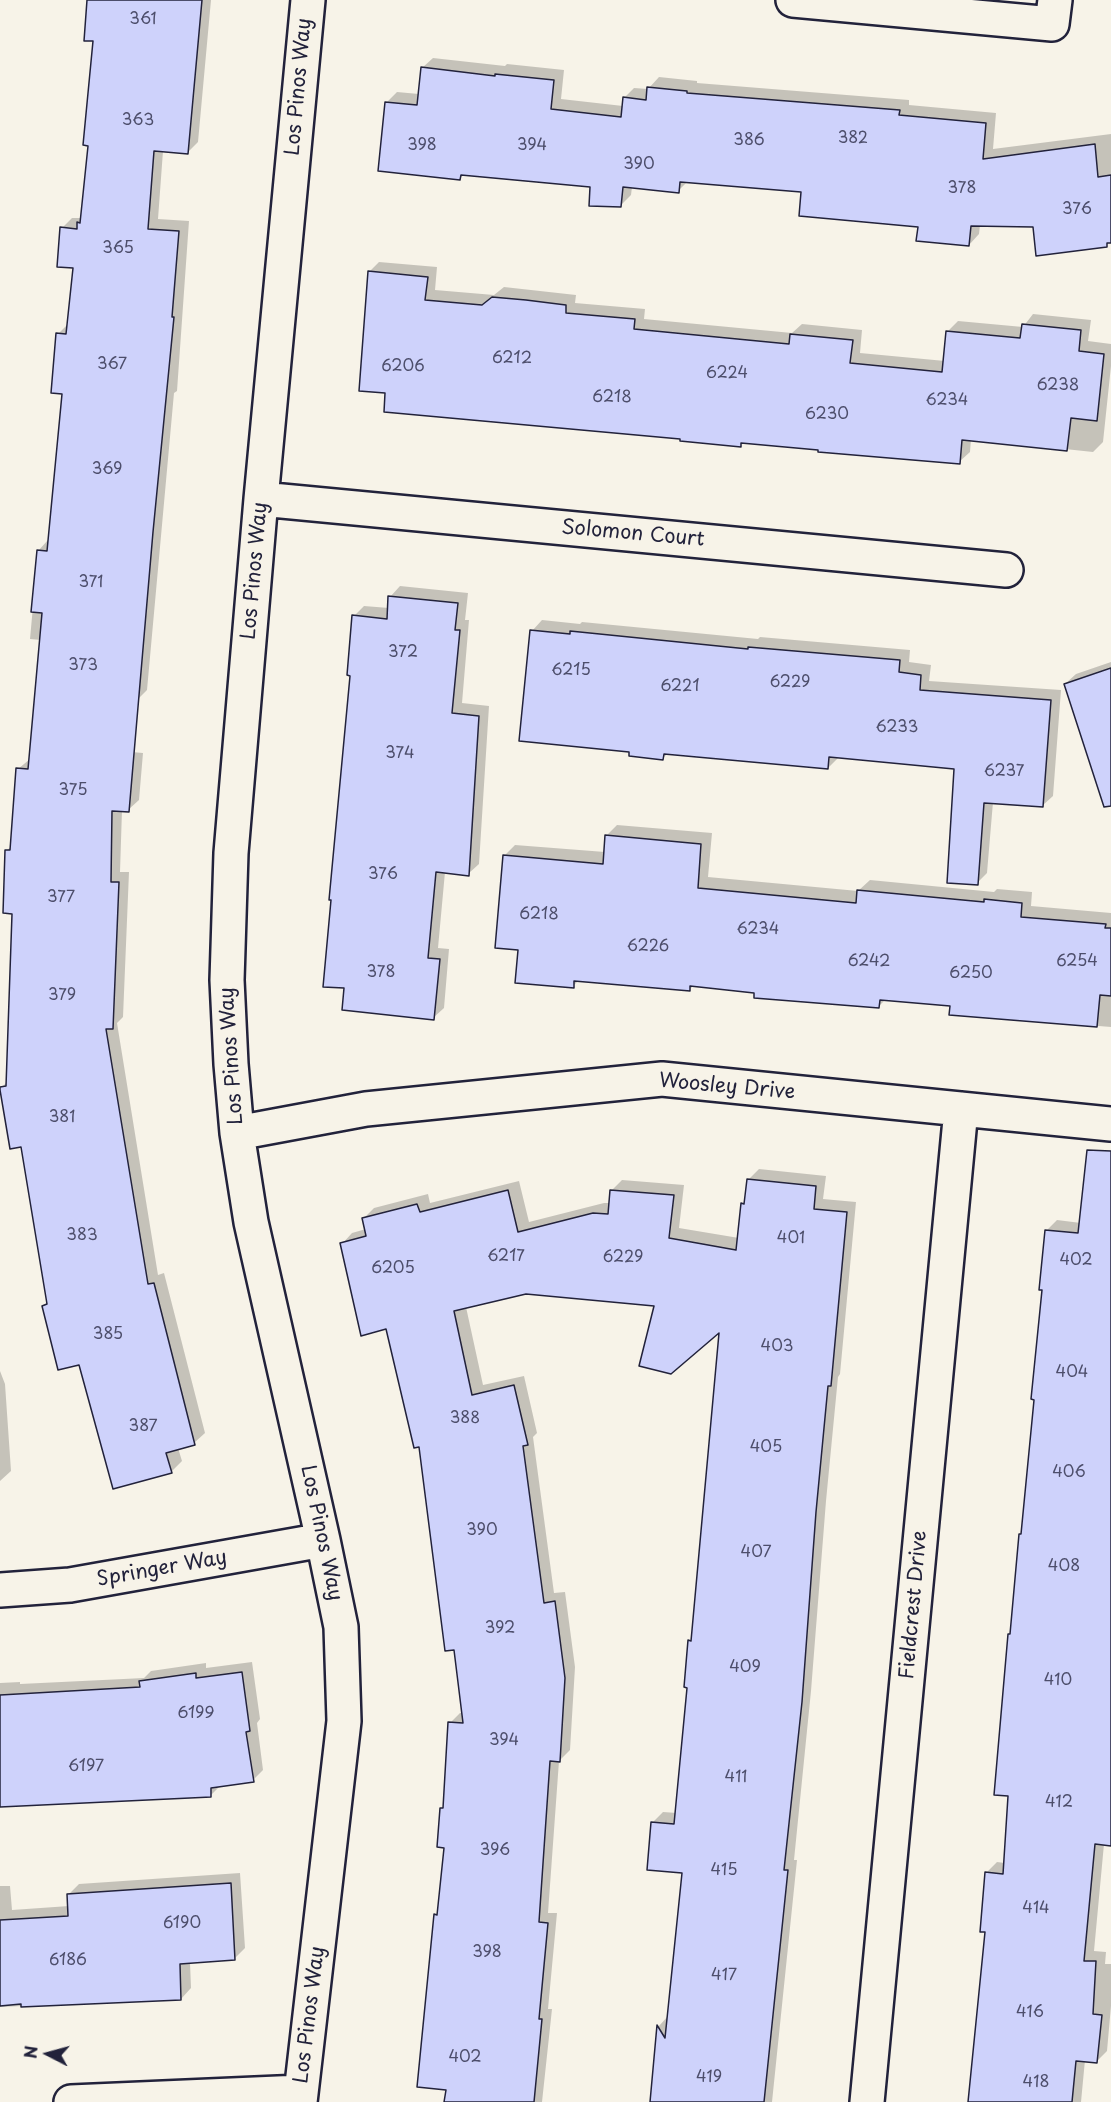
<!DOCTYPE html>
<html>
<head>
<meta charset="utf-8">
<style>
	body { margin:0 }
	#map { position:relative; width:1111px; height:2102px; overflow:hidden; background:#f7f3e8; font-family:"Playpen Sans",sans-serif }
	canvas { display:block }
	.north { position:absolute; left:18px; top:2024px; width:60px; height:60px; -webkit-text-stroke:4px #f7f3e8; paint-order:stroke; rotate:276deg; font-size:16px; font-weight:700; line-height:24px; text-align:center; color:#22223b }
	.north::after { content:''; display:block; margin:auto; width:21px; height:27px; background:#22223b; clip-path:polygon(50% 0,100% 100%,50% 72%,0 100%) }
</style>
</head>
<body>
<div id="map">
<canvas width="1111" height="2102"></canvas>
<div class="north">N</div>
</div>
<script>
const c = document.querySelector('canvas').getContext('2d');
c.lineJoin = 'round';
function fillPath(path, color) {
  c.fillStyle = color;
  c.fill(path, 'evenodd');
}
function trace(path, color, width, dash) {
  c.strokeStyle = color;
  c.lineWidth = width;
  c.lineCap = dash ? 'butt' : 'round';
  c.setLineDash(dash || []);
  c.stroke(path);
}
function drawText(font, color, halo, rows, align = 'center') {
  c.font = font + ' "Playpen Sans",sans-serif';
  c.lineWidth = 4.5;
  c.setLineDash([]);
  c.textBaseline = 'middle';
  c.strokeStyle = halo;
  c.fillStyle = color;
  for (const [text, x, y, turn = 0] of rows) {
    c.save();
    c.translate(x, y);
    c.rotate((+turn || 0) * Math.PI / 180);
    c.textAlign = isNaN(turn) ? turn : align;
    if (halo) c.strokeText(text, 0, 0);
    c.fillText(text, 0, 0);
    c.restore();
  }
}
fillPath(new Path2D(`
	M89,0h122l-13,142 -11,11 -24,-2 -5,68 31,2 -12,170 -3,2 -27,297 -10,10 -96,-60 -11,-1 8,-88 10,-11 15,-147 -5,-59 11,-11 6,-56 -13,-39 10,-10h10l7,-74 6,-104z
	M433,58l72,8 2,-2 57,6 -3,29 62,7 1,-8 10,-10 14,1 11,-12 38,4v2l212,17v5l87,8 -3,36 118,-15v107l-5,4 -71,-20h-55l-1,9 -10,11 -50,-19 -116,-35 -115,-10 -10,10 -46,-4 -1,8 -11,11 -28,-20 -128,-12 -4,4 -73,-76 10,-10 22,2 3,-26z
	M379,262l58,5 -2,23 59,5 10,-8 72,8 -1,8 70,6 -1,10 148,14 10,-9 60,6 -2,23 85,8 2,-29 11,-11 65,6 10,-13 58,6 -3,21 23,3v22l-8,76 -10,10 -122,-13 -1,13 -11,10 -215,-21 -4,4 -353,-53 -18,-120z
	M400,586l68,7 -3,27h4l-7,83 27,3 -10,158 -11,10 -23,-2 -7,76 11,1 -5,59 -11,10 -81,-344 2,-58 10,-10 25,2 1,-11z
	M542,620l38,4 2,-2 176,17 2,-2 150,13 -1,12 22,3 -2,16 132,9 -8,106 -11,10 -49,-4 -6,71 -10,10 -22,-115 -116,-11 -11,11 -160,-15 -5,5 -32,-7 -99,-120z
	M1111,662v122l-46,-100 11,-10z
	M41,744l102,9 -4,47 -11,10h-6l-2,62h9l-6,145 -6,6 41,252 6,-2 41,160 -11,10 -16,5 4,13 -11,11 -91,-109 -36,-57 4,-4 -26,-157 -21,-57 7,-7 6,-169 -8,-61 6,-5 6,-77 12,-10z
	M617,825l95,8 -4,44 150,14 12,-11 124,12 3,-3 35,3 -1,14 80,7v114l-160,-13 1,-9 -66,-6 -8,8 -184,-22 -5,5 -110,-10 -6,6 -54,-37 -15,-93 11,-11 90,7 1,-16z
	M759,1169l67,7 -3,23 33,3 -16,172 -2,3 -12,124 -15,190 -17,169h3l-25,242h-121l8,-76 9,-10 16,-144 -31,-50 10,-10 14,1 12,-127 1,-45 3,-3 28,-309 -65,-25 -130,-12 -60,15 17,78 41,-9 13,57 -4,4 21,156 11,-1 10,75 -5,83 -11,11 -11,152h9l-9,96h4l-10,93h-96l1,-13 -12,-174 3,-3 7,-66 -4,-37 4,-4 5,-82 10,-10h3l-7,-64 -36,-204 -32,-117 -46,-84 10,-11 14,-4 -3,-10 11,-11 54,-14 2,9 89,-22 10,41 75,-19h7l1,-13 10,-10 62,5 -5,43 60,10 3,-34 4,-4 2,-20z
	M1111,1203v641h-7l-10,107 12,1 -1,12h6v42l-4,45 -10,10 -12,-1 -4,42h-112l18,-171v-59l10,-10 8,1 4,-69 3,-161 11,-100 20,-244 3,-58 11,-11 24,3z
	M0,1371l5,13 6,87 -11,10z
	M252,1662l8,57 -3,4 6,47 -10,10 -32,5 -11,11 -210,10v-123l20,-1v2l124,-6 7,-7 55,-8v5z
	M240,1873l5,75 -11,11 -44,3 1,26 -10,11 -181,8v-121h10l2,24 57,-4v-12l10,-10z`), '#0003');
const building = new Path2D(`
	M87,0h115l-14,154 -34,-3 -6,78 31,2 -7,86h2l-21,215 -24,280 -17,-1 -1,71h8l-6,147h-7l42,255 6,-1 41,162 -29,8 6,20 -59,16 -34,-124 -21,5 -16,-64 5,-2 -26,-157 -11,2 -10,-59v-3l6,-1 6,-172 -9,-1 2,-63h5l6,-82 12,1 14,-156 -11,-1 6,-62 10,1 15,-157 -11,-1 5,-60 10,1 7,-66 -16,-1 3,-40 17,2v-7l3,1 8,-77 -5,-1 10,-104h-9z
	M421,67l74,9v-2l59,6 -3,29 70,8 2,-20 23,3 1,-13 40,4v2l213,17 -1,5 87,8 -3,36 112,-15 3,33 13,-2v68h-4v4l-71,9 -3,-29 -62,-1 -2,20 -53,-5 2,-14 -119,-11 2,-24 -121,-10 -1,11 -56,-6 -2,20 -32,-1 1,-19 -129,-12 -1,5 -82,-9 7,-69 32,3z
	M368,271l60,6 -3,23 57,5 10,-8 34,3 40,5v8l69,6 -1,10 155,15 1,-10 63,6 -3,23 92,9 4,-41 74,7 2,-14 59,6 -2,21 25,3 -7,67 -26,-3 -4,33 -105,-11 -2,24 -142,-12v-2l-77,-7v4l-61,-6v-2l-296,-27 1,-19 -26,-2z
	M388,596l70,7 -3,27h5l-8,83 27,3 -10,160 -33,-4 -8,86 12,1 -6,61 -92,-10 2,-22 -21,-1 8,-87h-2l21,-224 -3,-1 5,-60 35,4z
	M530,630l40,4v-3l178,18v-2l152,13 -1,12 22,3 -1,15 131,10 -8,107 -59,-4 -6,82 -31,-2 7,-114 -125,-12 -1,12 -164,-15 -1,6 -34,-4v-4l-110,-11z
	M1111,668v138l-7,1 -40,-123z
	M605,835l96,9 -3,44 158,15 1,-13 127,12v-3l38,4 -1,14 85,7 -1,4h6v68l-11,-1 -3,32 -148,-12 1,-9 -70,-6 -1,8 -125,-10v-5l-64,-7v5l-116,-10v7l-59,-5 3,-33 -23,-2 8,-93 100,9z
	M1087,1150l24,1v695l-16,-2 -11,117h12l-3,53 9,1 -5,48 -21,-2 -4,41h-104l17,-170h-5l5,-60 18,2 5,-78 -14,-1 14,-161h2l9,-100h2l13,-134 -3,-1 11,-109h-3l6,-60 33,3z
	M747,1179l69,7 -2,23 33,3 -16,174h-3l-12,126 -14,190 -18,168h4l-24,232h-114l7,-77 8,13 17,-165 -35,-3 4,-48 23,2 13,-136 -3,-1 4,-47 3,1 28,-308 -48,41 -32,-8 15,-60 -128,-12 -72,17 18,84 42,-10 14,60 -5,1 21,157 11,-2 10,77 -5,84 -10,-1 -11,161 9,1 -9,96h3l-8,83h-90l2,-12 -29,-3 17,-173 3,1 7,-67 -7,-1 3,-39h3l5,-86 15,1 -9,-73 -9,1 -26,-204 -5,1 -28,-119 -25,7 -21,-93 26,-7 -4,-18 55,-14 3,8 88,-22 10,42 75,-19 15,1 2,-24 64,5 -5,43 67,12 5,-47 3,1z
	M242,1672l8,59 -4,1 8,50 -43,6v9l-211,10v-112l140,-8 -1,-6 57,-8v5z
	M231,1883l4,77 -55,4 1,36 -160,7v-3l-21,2v-86l68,-4 -1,-22z`);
fillPath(building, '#ced2fb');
trace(building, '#22223b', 1.5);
const minor = new Path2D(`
	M793,0l259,24 3,-24
	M261,499l745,71
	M237,1133l129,-24 296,-30 449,45
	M0,1590l70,-5 253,-45
	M71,2102l230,-10
	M300,2102l44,-381 -3,-94 -18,-87 -72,-318 -14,-89 -6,-69 -4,-84 4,-127 30,-354 47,-499
	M867,2102l94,-993`);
trace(minor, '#22223b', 38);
trace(minor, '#f7f3e8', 33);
drawText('16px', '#4d4e6b', null, [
	["361",143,20],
	["363",138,121],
	["382",853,139],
	["386",749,141],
	["398",422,146],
	["394",532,146],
	["390",639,165],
	["378",962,189],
	["376",1077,210],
	["365",118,249],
	["6212",512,359],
	["367",112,365],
	["6206",403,367],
	["6224",727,374],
	["6238",1058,386],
	["6218",612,398],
	["6234",947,401],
	["6230",827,415],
	["369",107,470],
	["371",91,583],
	["372",403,653],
	["373",83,666],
	["6215",571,671],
	["6229",790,683],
	["6221",680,687],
	["6233",897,728],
	["374",400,754],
	["6237",1004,772],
	["375",73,791],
	["376",383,875],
	["377",61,898],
	["6218",539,915],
	["6234",758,930],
	["6226",648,947],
	["6242",869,962],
	["6254",1077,962],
	["378",381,973],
	["6250",971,974],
	["379",62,996],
	["381",62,1118],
	["383",82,1236],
	["401",791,1239],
	["6217",506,1257],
	["6229",623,1258],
	["402",1076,1261],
	["6205",393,1269],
	["385",108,1335],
	["403",777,1347],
	["404",1072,1373],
	["388",465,1419],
	["387",143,1427],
	["405",766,1448],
	["406",1069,1473],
	["390",482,1531],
	["407",756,1553],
	["408",1064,1567],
	["392",500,1629],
	["409",745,1668],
	["410",1058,1681],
	["6199",196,1714],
	["394",504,1741],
	["6197",86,1767],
	["411",736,1778],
	["412",1059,1803],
	["396",495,1851],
	["415",724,1871],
	["414",1036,1909],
	["6190",182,1924],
	["398",487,1953],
	["6186",68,1961],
	["417",724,1976],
	["416",1030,2013],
	["402",465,2058],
	["419",709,2078],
	["418",1036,2083]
]);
drawText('20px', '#22223b', '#f7f3e8', [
	["Los Pinos Way",299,87,-85],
	["Solomon Court",633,534,5],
	["Los Pinos Way",255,571,-85],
	["Los Pinos Way",232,1056,-94],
	["Woosley Drive",727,1087,5],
	["Los Pinos Way",321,1533,78],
	["Springer Way",162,1569,-10],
	["Fieldcrest Drive",914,1605,-85],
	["Los Pinos Way",310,2015,-83]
]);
</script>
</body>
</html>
